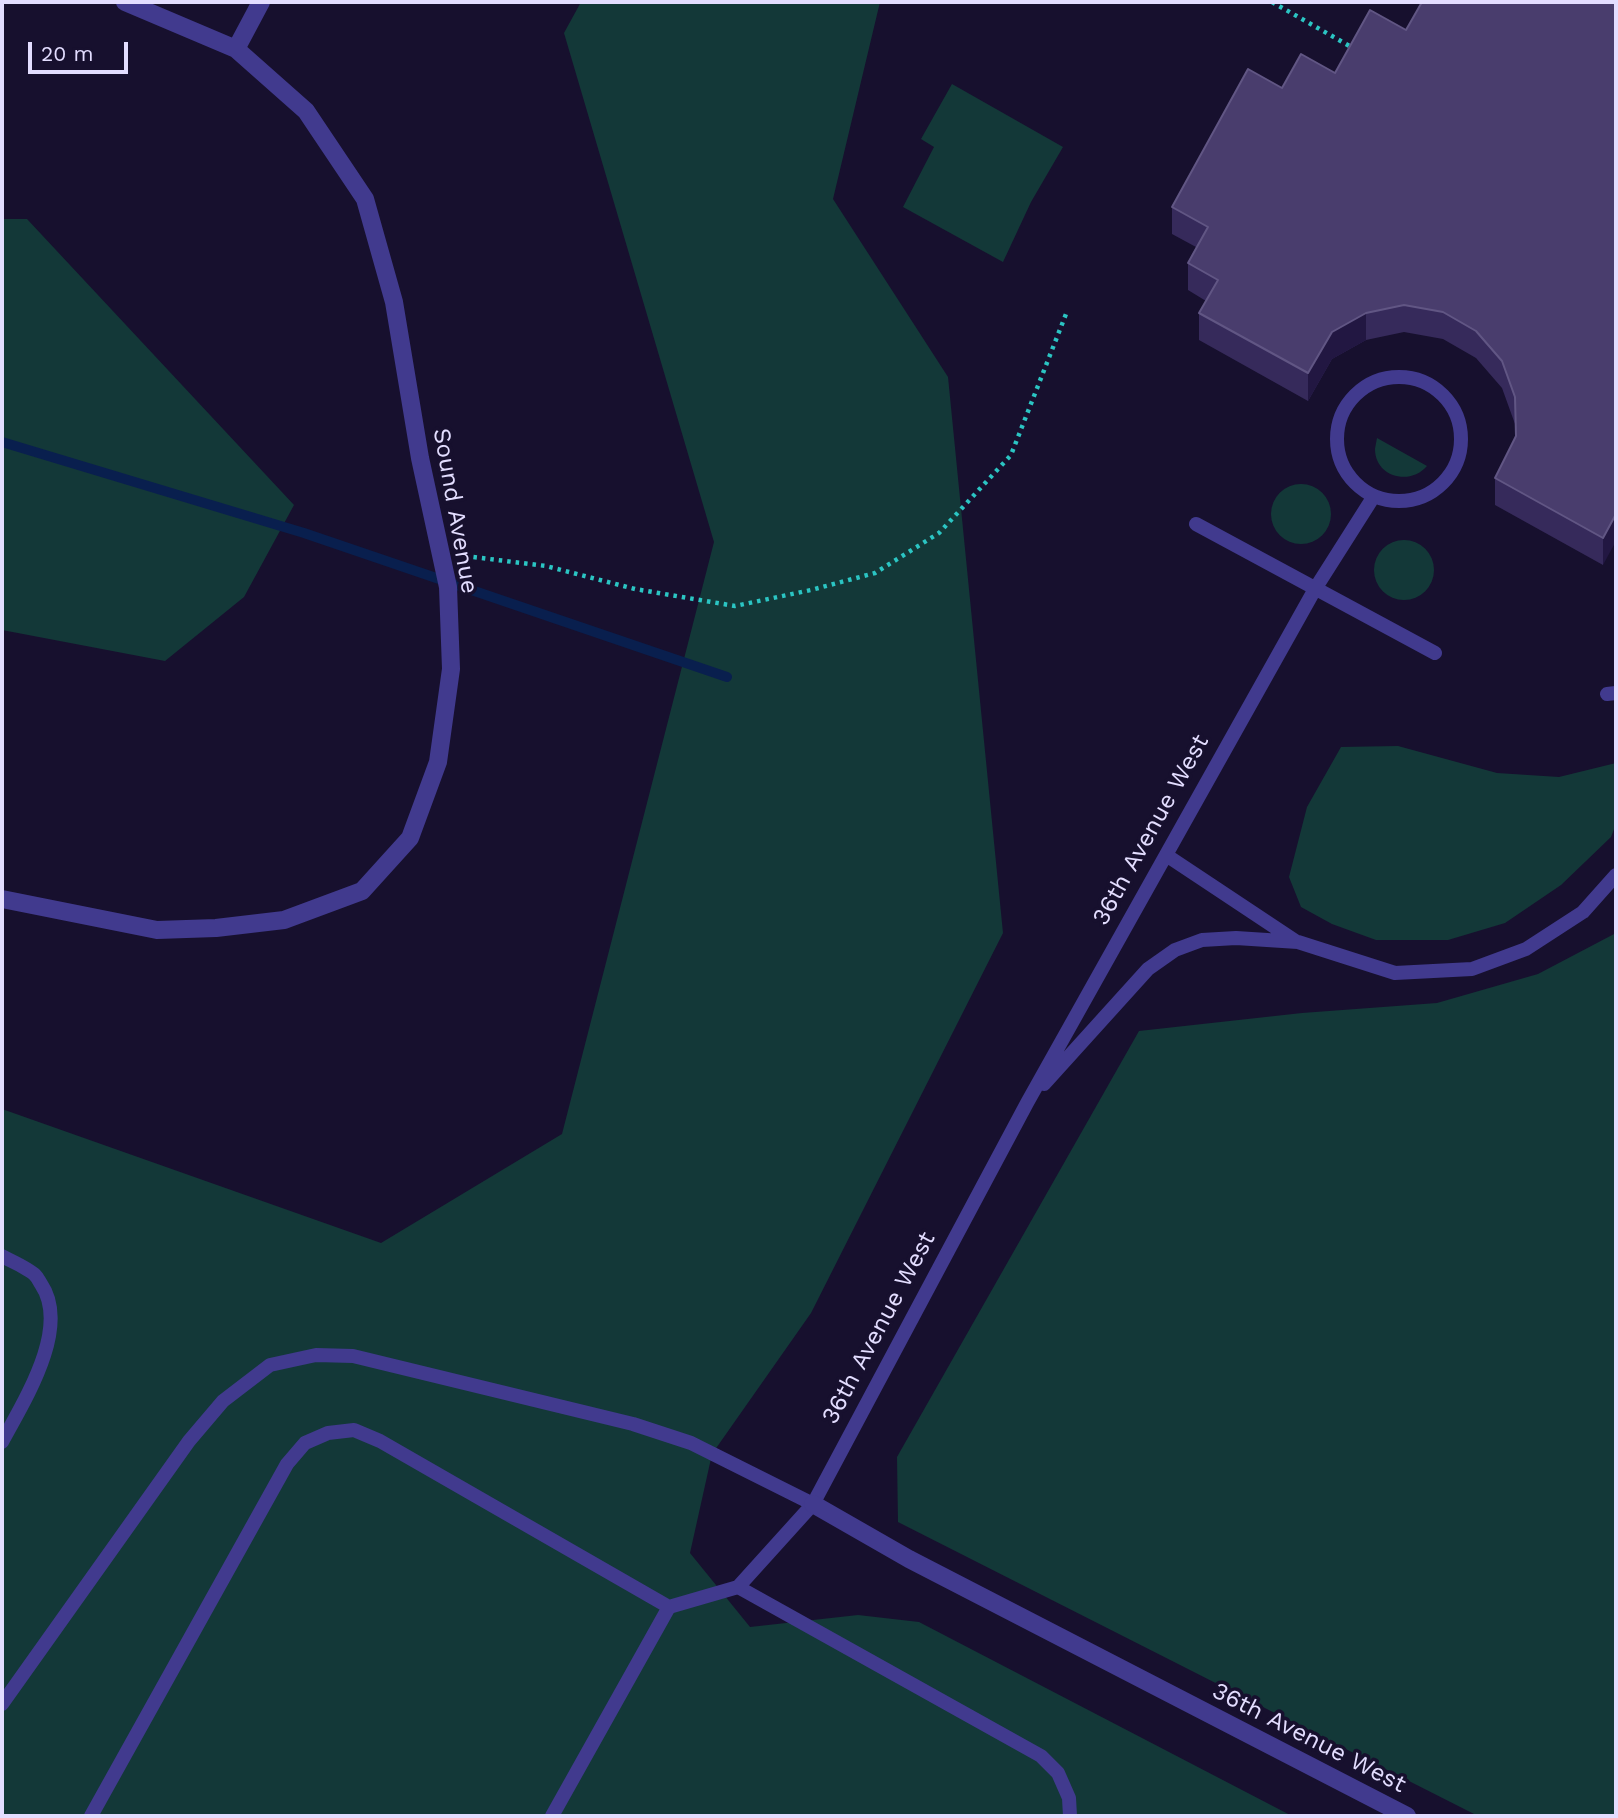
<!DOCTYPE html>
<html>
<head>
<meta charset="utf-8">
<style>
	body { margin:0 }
	#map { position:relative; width:1618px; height:1818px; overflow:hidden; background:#17102e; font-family:"Work Sans",sans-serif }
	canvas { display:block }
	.frame { position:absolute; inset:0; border:4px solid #e3ddff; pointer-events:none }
	.scale { position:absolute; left:28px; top:42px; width:100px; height:32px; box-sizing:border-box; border:4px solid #e3ddff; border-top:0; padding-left:9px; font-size:21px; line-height:24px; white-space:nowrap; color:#e3ddff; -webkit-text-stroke:5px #17102e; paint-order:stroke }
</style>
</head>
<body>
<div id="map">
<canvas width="1618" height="1818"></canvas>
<div class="frame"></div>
<div class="scale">20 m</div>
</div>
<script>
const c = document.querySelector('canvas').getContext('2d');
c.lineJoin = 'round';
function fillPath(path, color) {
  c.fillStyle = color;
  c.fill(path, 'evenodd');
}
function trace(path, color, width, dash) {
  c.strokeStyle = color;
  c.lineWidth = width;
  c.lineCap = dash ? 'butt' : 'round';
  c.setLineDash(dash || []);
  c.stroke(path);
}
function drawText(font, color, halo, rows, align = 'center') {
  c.font = font + ' "Work Sans",sans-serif';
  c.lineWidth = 7;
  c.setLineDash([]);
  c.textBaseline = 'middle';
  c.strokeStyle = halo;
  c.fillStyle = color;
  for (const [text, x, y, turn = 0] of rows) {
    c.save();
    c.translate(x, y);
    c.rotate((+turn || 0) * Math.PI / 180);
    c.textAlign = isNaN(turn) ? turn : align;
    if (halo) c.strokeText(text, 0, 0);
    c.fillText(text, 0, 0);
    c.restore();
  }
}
fillPath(new Path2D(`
	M581,2h299l-47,197 115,178 55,556 -192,380 -99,141 -22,99 60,74 108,-12 61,7 373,194h-1290v-707l379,134 181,-109 152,-592 -150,-509z
	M952,84l111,63 -32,55 -28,60 -100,-55 31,-60 -13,-8z
	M2,219h25l267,286 -50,92 -79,64 -163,-31z
	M1377,438l50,28c-17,20 -52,11 -52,-17 0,0 2,-11 2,-11z
	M1271 514a30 30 0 1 1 60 0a30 30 0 1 1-60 0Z
	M1374 570a30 30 0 1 1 60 0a30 30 0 1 1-60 0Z
	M1398,746l99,27 62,4 57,-14v61l-5,13 -50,48 -56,38 -57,17h-72l-44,-16 -31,-17 -12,-30 18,-70 34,-60z
	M1616,933v883h-138l-580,-294 -1,-65 242,-426 163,-18 135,-10 101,-29z`), '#133838');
trace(new Path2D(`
	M2,442l302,91 423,144`), '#091f4e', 10);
trace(new Path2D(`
	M1272,2l81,46
	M465,556l81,10 89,23 100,17 76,-16 64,-17 64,-40 72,-78 55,-141`), '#2bc5c3', 4.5, [3.5, 5]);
trace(new Path2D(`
	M1337 439a62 62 0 1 1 124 0a62 62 0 1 1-124 0Z
	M1196,524l239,129
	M1607,694l9,-1
	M1166,855l131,87
	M1044,1084l104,-115 27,-19 27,-10 34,-2 62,4 97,31 77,-4 54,-20 57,-37 33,-37
	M2,1256c9,5 26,12 33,19 3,3 4,6 6,9 30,44 -17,117 -39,158
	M738,1587l303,169 17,17 11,25 1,18
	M2,1704l187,-263 34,-40 47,-36 46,-10 37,1 280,68 58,19 122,61
	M91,1816l196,-352 18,-21 23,-10 26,-3 26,11 289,166
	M552,1816l117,-209 69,-20 75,-83 214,-401 288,-514 59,-93`), '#413a8e', 14);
trace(new Path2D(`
	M236,49l25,-47
	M2,899l155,31 59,-2 68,-8 78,-29 48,-53 28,-76 13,-93 -3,-82 -28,-129 -26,-156 -29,-103 -59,-88 -70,-62 -111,-47
	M813,1504l96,55 498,257`), '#413a8e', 18);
fillPath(new Path2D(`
	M1616,2l-13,563 -108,-60v-27l21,-40 -1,-14 -13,-36 -26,-30 -33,-19 -39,-7 -38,8 -34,19 -24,42 -109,-61v-27l7,-12 -18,-11v-27l8,-16 -24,-13v-27l110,-119 53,-15 71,-43z`), '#362a5b');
fillPath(new Path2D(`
	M1366,313v27l-34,19 -24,42v-28l24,-41z
	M1616,514v27l-13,24v-27z`), '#221742');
const building = new Path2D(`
	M1422,2h194v512l-13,24 -108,-60 21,-42 -1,-39 -13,-36 -26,-30 -33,-19 -39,-7 -38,8 -34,19 -24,41 -109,-60 19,-33 -30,-17 20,-36 -36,-20 76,-138 34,19 19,-34 34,19 35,-63 36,20z`);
fillPath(building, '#493d6d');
trace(building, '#615684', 2);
drawText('24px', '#e3ddff', '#17102e', [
	["Sound Avenue",455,511,80],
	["36th Avenue West",1151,830,-61],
	["36th Avenue West",879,1328,-62],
	["36th Avenue West",1309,1738,27]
]);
</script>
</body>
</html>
